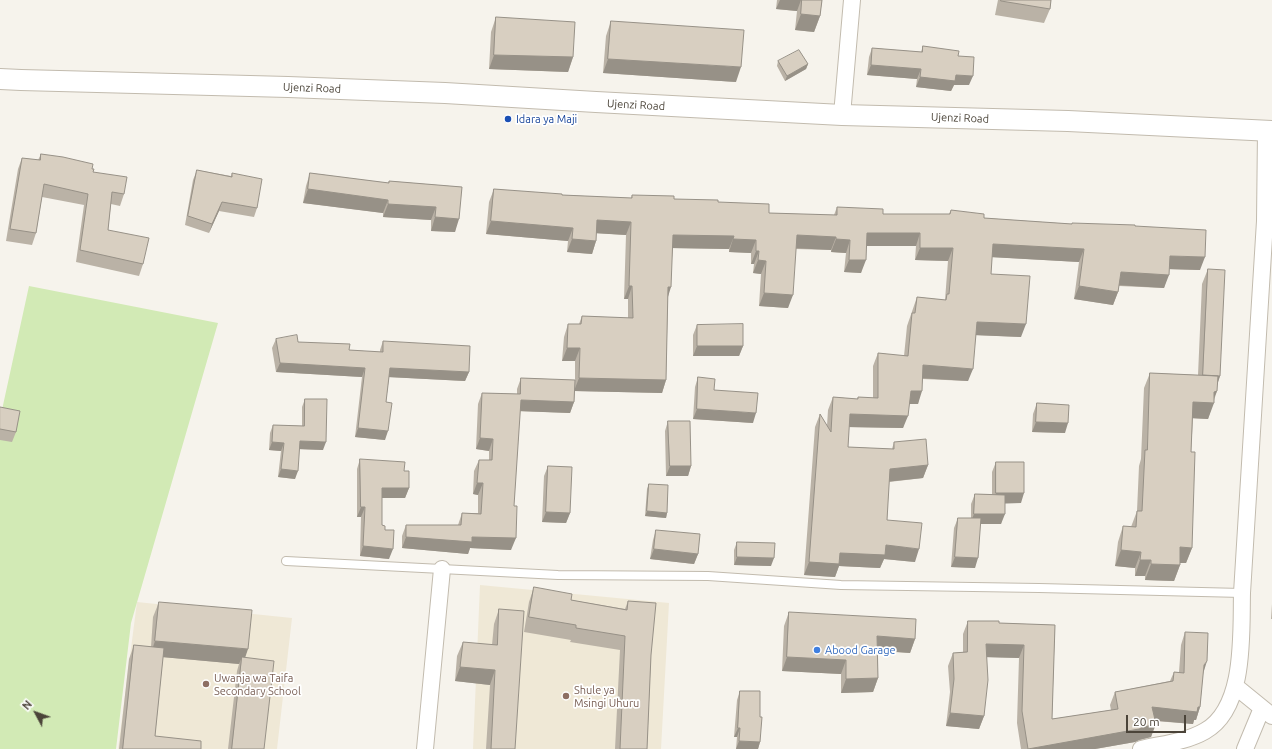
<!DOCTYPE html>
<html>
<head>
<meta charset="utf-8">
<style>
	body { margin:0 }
	#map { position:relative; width:1272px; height:749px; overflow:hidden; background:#f6f3ec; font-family:Ubuntu,sans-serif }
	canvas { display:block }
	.north { position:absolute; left:16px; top:693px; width:40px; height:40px; -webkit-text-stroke:3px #fff; paint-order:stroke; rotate:311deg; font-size:11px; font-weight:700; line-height:16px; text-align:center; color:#4b4439 }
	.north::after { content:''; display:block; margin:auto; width:14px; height:18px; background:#4b4439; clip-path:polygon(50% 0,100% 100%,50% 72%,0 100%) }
	.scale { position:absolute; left:1126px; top:715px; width:60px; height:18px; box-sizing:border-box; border:2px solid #4b4439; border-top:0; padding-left:5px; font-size:12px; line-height:14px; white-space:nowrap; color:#4b4439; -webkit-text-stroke:3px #fff; paint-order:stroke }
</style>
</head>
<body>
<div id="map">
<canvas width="1272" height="749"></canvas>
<div class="north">N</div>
<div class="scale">20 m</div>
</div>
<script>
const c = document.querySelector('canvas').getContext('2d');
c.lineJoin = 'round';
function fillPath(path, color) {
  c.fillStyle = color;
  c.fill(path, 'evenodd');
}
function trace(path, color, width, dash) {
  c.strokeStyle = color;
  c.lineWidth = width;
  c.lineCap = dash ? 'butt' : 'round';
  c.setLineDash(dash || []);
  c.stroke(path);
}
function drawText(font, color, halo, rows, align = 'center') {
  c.font = font + ' Ubuntu,sans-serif';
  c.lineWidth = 3.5;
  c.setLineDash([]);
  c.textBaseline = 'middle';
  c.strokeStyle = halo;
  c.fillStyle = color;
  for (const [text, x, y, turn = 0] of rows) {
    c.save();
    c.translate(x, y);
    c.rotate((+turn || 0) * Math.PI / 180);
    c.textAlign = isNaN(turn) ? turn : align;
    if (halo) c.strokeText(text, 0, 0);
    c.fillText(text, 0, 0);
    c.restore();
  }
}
fillPath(new Path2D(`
	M480,585l189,18 -8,146h-188z
	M137,602l155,16 -15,131h-159z`), '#efe8d6');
fillPath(new Path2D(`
	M29,286l189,37 -87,300 -15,126h-116v-330z`), '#d2eab5');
const service = new Path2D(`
	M286,561l272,14 150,1 133,9 198,3 203,5`);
const minor = new Path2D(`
	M842,115l10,-115
	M1235,686l37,30
	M425,749l17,-180
	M1141,749c21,-5 45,-7 64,-18 41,-23 36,-98 37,-138l23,-372 1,-90
	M1245,749l17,-41`);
const tertiary = new Path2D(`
	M0,79l21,1 267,7 157,6 151,9 246,13 226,6 204,10`);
trace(service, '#c2bbae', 10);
trace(minor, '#c2bbae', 18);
trace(tertiary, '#c2bbae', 22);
trace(service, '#fff', 8);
trace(minor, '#fff', 16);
trace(tertiary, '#fff', 20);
fillPath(new Path2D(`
	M777,0h45l-2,16 -6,16 -19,-2 2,-19 -21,-2z
	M998,0h53l-1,9 -6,14 -49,-8z
	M496,17l77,40 -5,15 -79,-3 2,-37z
	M611,21l125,61 -133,-9 3,-37z
	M923,46l35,10 11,29h-15l-3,6 -35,-4 1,-8 -50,-4 2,-18 3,-9 49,4z
	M778,61l30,3 -2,5 -21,12 -8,-15z
	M41,154l51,15 1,3 31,22 -4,12 -9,-2 -3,26 35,34 -4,12 -63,-14 8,-57 -42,-8 -6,36 -4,12 -26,-4 12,-72 4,-11 16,2z
	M197,170l34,6 1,-3 25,35 -3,9 -35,-6 -10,22 -24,-8 8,-45z
	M310,173l78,10 1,-2 73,6 -7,45 -24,-1v-11l-48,-3v-4l-80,-10 3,-17z
	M494,189l68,6 69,3 1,-3 42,4 44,3 51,11 65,2 3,-8 46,7h66l2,-4 33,8 88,6 63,2 65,44 -31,-1 -5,19 -45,-2 -1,6 -5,13 -39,-6 5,-37 -87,-5 -1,17 30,63 -45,-2 -8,46 -45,-2 -5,25h-9l-6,24 -54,-1 -1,20 44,2 2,-7 34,23 -5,13 -34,4 -2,38 28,42 -31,-3 -4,9 -41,-2 -4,11 -31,-2 11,-148 5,-13 7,12 1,-16 5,-13 24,2 1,-2 15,1v-32l5,-13 26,3 3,-30 10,-29 28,3 3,-39 -33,-1 1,-14h-50l-5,27 -17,-1 2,-19 -15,-1v-2l-35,-1 -8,59 -29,-2 2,-32 -8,-1 1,-9h-3v-11l-22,-1v-3l-56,-1 -5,49 -2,83 -4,13 -87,-2 -1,11 -4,11 -50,-2 -9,139 -41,-2 -2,6 -66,-6v-12l4,-11h52l4,-12h16v-18l-5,-1 1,-23 5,-11h10v-9l-13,-2 2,-45 4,-11 35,1v-5l4,-11 54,2v-19h-13l2,-24 4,-13h11l3,-8 46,2v-19h-4l2,-64 -30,-2v8l-4,13 -25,-2 1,-11 -82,-7 3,-32z
	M1208,269l12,107 -3,9v6l-9,28 -15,-1 -2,34 1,96 -6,15h-6v2l-6,16 -29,-1v-4h-10v-8l-20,-2 3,-24 5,-16 8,1 6,-16 2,-45 2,-7 3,-71 6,-15 48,2 4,-91z
	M697,325l46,21 -4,10h-46v-21z
	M276,339l22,3 51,8 31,2v-2l3,-9 86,31 -4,9 -76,-4 -3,25 -1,38 -30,-3 7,-60 -86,-5 -4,-24z
	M698,377l16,13 39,33 -60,-4 2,-32z
	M305,399l18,51 -24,-1 -4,30 -17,-2 3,-26 -12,-1 1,-17 3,-8 29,1v-19z
	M1037,403l28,30 -33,-1 1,-18z
	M0,407l16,25 -4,10 -12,-2z
	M668,421l23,45 -3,10h-22l-1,-45z
	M360,459l44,12 5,17 -4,10h-23v27l3,5 4,29 -29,-3 1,-39h-4v-48z
	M996,462l25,41h-16l-4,21h-21l-5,44 -24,-1 3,-39 4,-10h13v-14l4,-10h17v-22z
	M548,466l22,47 -4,10 -24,-1 2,-46z
	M649,484l18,29 -1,5 -21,-2 2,-27z
	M656,530l42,24 -4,10 -44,-5 3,-19z
	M737,542l34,24 -37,-1v-15z
	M534,587l37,13 54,9 3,-8 23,54 -4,94h-32l5,-99 -50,-8 1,-2 -47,-8 5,-30z
	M159,602l86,56 19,91h-36l9,-78 2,-7 -76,-7 -8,79 46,13h-82l10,-90 5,-14 17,2 2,-30z
	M1272,604v15h-1z
	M499,609l16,140h-29l4,-64 -35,-4 2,-25 6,-14 29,3 2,-21z
	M789,612l126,27 -5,14 -32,-2v27l-5,14 -32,1v-19l-59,-3 2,-45z
	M968,621l31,2 56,2 -3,94 59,-9 -1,-5 5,-13 55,-11 4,-9h5l2,-27 4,-13 18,41 -3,34 -4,13h-2l-1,4 -38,-3 -4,16 -12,3 -4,2 -40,7h-74l-4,-26 2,-65 -32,-1 -3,59 -5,13 -33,-3 4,-34 -2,-26 5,-13 10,-1v-18z
	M740,691l20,26v25l-2,7h-22l1,-12h-3l3,-37z`), '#bab2a6');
fillPath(new Path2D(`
	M780,0h21l-4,11 -21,-2z
	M801,14l19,2 -6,16 -19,-2z
	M494,55l79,2 -5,15 -79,-3z
	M608,59l133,8 -5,15 -133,-9z
	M808,64l-2,5 -21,12 2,-5z
	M871,65l50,4 -4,10 -50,-4z
	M956,75l17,1 -4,9h-15l-3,6 -35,-4 4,-10z
	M308,189l80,11 -5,13 -80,-10z
	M222,202l-3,9 -10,22 3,-9z
	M388,204l48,3 -5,13 -48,-3z
	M435,217l24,2 -4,13 -24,-1z
	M597,220l34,2 -5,13 -34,-2z
	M491,221l82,7 -5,13 -82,-7z
	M867,233h53l-4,13h-54z
	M673,235l61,1 -5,13 -61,-1z
	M797,235l39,2 -5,13 -39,-2z
	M572,239l24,2 -4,13 -25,-2z
	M733,239l23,1 -5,13 -22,-1z
	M836,239l14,1 -4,13 -15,-1z
	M993,244l91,5 -5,13 -90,-5z
	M920,248h33l-5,13 -33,-1z
	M756,251h3l-5,13h-3z
	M1170,256l35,1 -5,13 -35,-1z
	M758,260l8,1 -5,13 -8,-1z
	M849,260h17l-5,13 -17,-1z
	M1121,272l48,3 -5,13 -48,-3z
	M629,286h3l-4,13h-4z
	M1079,286l39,6 -5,13 -39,-6z
	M668,287h3l-4,13z
	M764,293l29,2 -5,13 -29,-2z
	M977,322l49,2 -5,13 -49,-2z
	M697,346h46l-4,10h-46z
	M567,348h13l-5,13h-13z
	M280,363l85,5 -3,9 -86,-5z
	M923,365l50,4 -5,12 -50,-3z
	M390,368l79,4 -4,9 -78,-4z
	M1203,375l17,1 -5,15z
	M579,378l87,2 -4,13 -88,-2z
	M911,391h11l-4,13h-12z
	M1217,391l-5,12h2l-6,16 -21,-1 6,-16 21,-10z
	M521,400l53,2 -4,11 -54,-2z
	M697,409l59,4 -3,10 -60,-4z
	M850,414l58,2 -5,12 -58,-1z
	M1036,422l32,1 -3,10 -33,-1z
	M358,428l30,3 -3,9 -30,-3z
	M480,438l13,1 -4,12 -13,-2z
	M300,441l26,1 -3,8 -26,-1z
	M272,442l12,1 -3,8 -12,-1z
	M928,465l-5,13 -38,4 5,-13z
	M670,466h21l-3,10h-22z
	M281,469l17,2 -3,8 -17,-2z
	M477,483h6l-5,12 -5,-1z
	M382,488h27l-4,10h-26z
	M996,493h28l-3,10 -29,1z
	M361,507h4l-4,10h-4z
	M647,511l20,2 -1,5 -21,-2z
	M546,512l24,1 -4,10 -24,-1z
	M974,514h31l-4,10h-31z
	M406,537h66l44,1 -5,12 -41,-2 -2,6 -66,-6z
	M886,545l33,4 -4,13 -31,-3 -4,9 -41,-2 -4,11 -31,-2 5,-13 31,-9z
	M363,546l30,3 -4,10 -29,-3z
	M1180,547l12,1 -6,15h-11z
	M654,549l44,5 -4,10 -44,-5z
	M1121,550l20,2 -6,16 -20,-2z
	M737,557l37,1 -3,8 -37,-1z
	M955,557l23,1 -3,10 -24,-1z
	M1140,560h11l-6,16h-10z
	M1151,564l29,1 -6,16 -29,-1z
	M877,636l38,3 -5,14 -38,-3z
	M155,641l93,8 -5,15 -1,-7 -3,7 -89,-8z
	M986,644l38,1 -5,13 -38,-1z
	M787,657l59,3 -5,14 -59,-3z
	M1207,661l-4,13 1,-9z
	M460,667l35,3 -5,15 -35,-4z
	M878,678l-5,14 -32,1 5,-14z
	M1152,707h48l-4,13h-2l-1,4 -45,-4z
	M950,713l34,3 -5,13 -33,-3z
	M1156,724l-5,13 -12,3 -4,2 -40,7h-67z
	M738,728h2l-3,9h-3z
	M739,741l21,1 -2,7h-22z`), '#979187');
const building = new Path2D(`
	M802,0h20l-2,16 -19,-2z
	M1001,0h50l-1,9 -49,-8z
	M496,17l79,5 -2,35 -79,-2z
	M611,21l133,9 -3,37 -133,-8z
	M923,46l36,5 -1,5 16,1 -1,19 -17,-1 -1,6 -35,-4 1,-8 -50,-4 1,-17 50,4z
	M799,50l9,14 -21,12 -9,-15z
	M41,154l22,3 30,7 -1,5h2l-1,3 34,5 -3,17 -12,-2 -4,38 41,8 -6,26 -63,-14 8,-56 -44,-10 -8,49 -26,-4 12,-71 18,2z
	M197,170l35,7v-4l30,6 -5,29 -35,-6 -10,22 -24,-8z
	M310,173l79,10v-2l73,6 -3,32 -24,-2 1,-10 -48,-3v-4l-80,-11z
	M494,189l68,5v1l70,3v-3l42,1v3l44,1v2l51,2v9l68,2v-8l46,2v5h67l1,-4 33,4v4l88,6v-1l63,2v1l71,4 -1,27 -35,-1 -1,19 -48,-3 -3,20 -39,-6 5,-37 -91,-5 -2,30 39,2 -4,48 -49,-2 -4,47 -50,-4 -1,26h-11l-3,25 -58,-2 -2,33 46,2v-7l32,-3 2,26 -38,4 -3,51 35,3 -3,26 -33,-4 -1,10 -45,-2 -1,11 -30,-2 11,-148 11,18 2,-35 25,2v-2l20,1v-45l30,3 4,-43h3l2,-16 29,3 1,-6h2l4,-46h-33v-15h-53l-1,27h-17l1,-20 -14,-1v-2l-39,-2 -4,60 -29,-2 2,-32 -8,-1 1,-9h-3v-11l-23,-1 1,-3 -61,-1 -2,52h-3l-2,93 -87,-2 1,-30h-13l1,-24h13l1,-8 51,2 -1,-32h-3l2,-64 -34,-2 -1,21 -24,-2 1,-11 -82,-7z
	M1208,269l17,1 -5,106 -17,-1z
	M743,324v22h-46v-21z
	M297,335l1,7 52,2 -1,6 34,2v-11l87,5 -1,26 -79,-4 -4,34 6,1 -4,28 -30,-3 7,-60 -85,-5 -4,-24z
	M1150,373l68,3 -1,15 -3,1v11l-21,-1 -2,50h4l-3,96 -12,-1v18l-29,-1v-4h-11l1,-8 -20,-2 2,-24 13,1 1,-16h5l3,-61h2z
	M698,377l17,2 -1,11 44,3 -2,20 -59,-4z
	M521,378l54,2 -1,22 -53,-2 -7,106h3l-1,32 -44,-1v5l-66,-5v-12h55l1,-12 19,1 2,-31h-6l2,-23h13l1,-21 -13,-1 2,-45 38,1z
	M305,399h22l-1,43 -26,-1 -2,30 -17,-2 3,-26 -12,-1 1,-17 31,1z
	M1037,403l32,2 -1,18 -32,-1z
	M0,407l20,4 -4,21 -16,-3z
	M668,421h22l1,45h-21z
	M360,459l45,3 -1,9h5v17h-27v37l3,1v4h9l-1,19 -30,-3 2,-39h-4z
	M996,462h28v31h-28z
	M548,466l24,1 -2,46 -24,-1z
	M649,484l19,1 -1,28 -20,-2z
	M975,494l30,1v19h-31z
	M958,518h23l-3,40 -23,-1z
	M656,530l44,4 -2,20 -44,-5z
	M737,542l38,1 -1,15 -37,-1z
	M534,587l38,7 -1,6 56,10 1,-9 28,2 -5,52 -4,94h-27l5,-113 -49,-8v-3l-47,-8z
	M159,602l93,8 -4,39 -93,-8z
	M499,609l25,2 -9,138h-24l4,-79 -35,-3 3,-25 34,3z
	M789,612l127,7 -1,20 -38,-3 1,42 -32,1v-19l-59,-3z
	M968,621h31v2l56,2 -3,94 66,-10 -3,-17 58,-11 1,-9 10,1 1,-41 23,1 -1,28 -3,4 -4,42h-2l-1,5 -45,-5 4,17 -12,3 -5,2 -111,20 -6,-38 2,-66 -38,-1 2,36 -4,36 -34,-3 4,-34 -1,-26 14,-1z
	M134,645l30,3 -9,88 46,5v8h-78z
	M242,657l32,4 -10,88h-32z
	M740,691h20v26h2l-2,25 -21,-1 1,-13h-2z`);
fillPath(building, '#d8cfc1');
trace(building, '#979187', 1);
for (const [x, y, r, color] of [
	[508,119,4,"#1a4fb4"],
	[817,650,4,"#3f7fe0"],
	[206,684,4,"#8d6e63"],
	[566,696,4,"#8d6e63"]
]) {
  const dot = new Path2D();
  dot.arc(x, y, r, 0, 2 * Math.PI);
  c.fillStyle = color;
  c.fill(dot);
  trace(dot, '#fff', 1.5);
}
drawText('11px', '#4b4439', '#fff', [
	["Ujenzi Road",312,88,2],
	["Ujenzi Road",636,105,3],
	["Ujenzi Road",960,118,2]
]);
drawText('11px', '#164399', '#fff', [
	["Idara ya Maji",516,119]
], 'left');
drawText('11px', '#366cbe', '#fff', [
	["Abood Garage",825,650]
], 'left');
drawText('11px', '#785e54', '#fff', [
	["Uwanja wa Taifa",214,678],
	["Secondary School",214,691],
	["Shule ya",574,690],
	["Msingi Uhuru",574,703]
], 'left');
</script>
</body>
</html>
